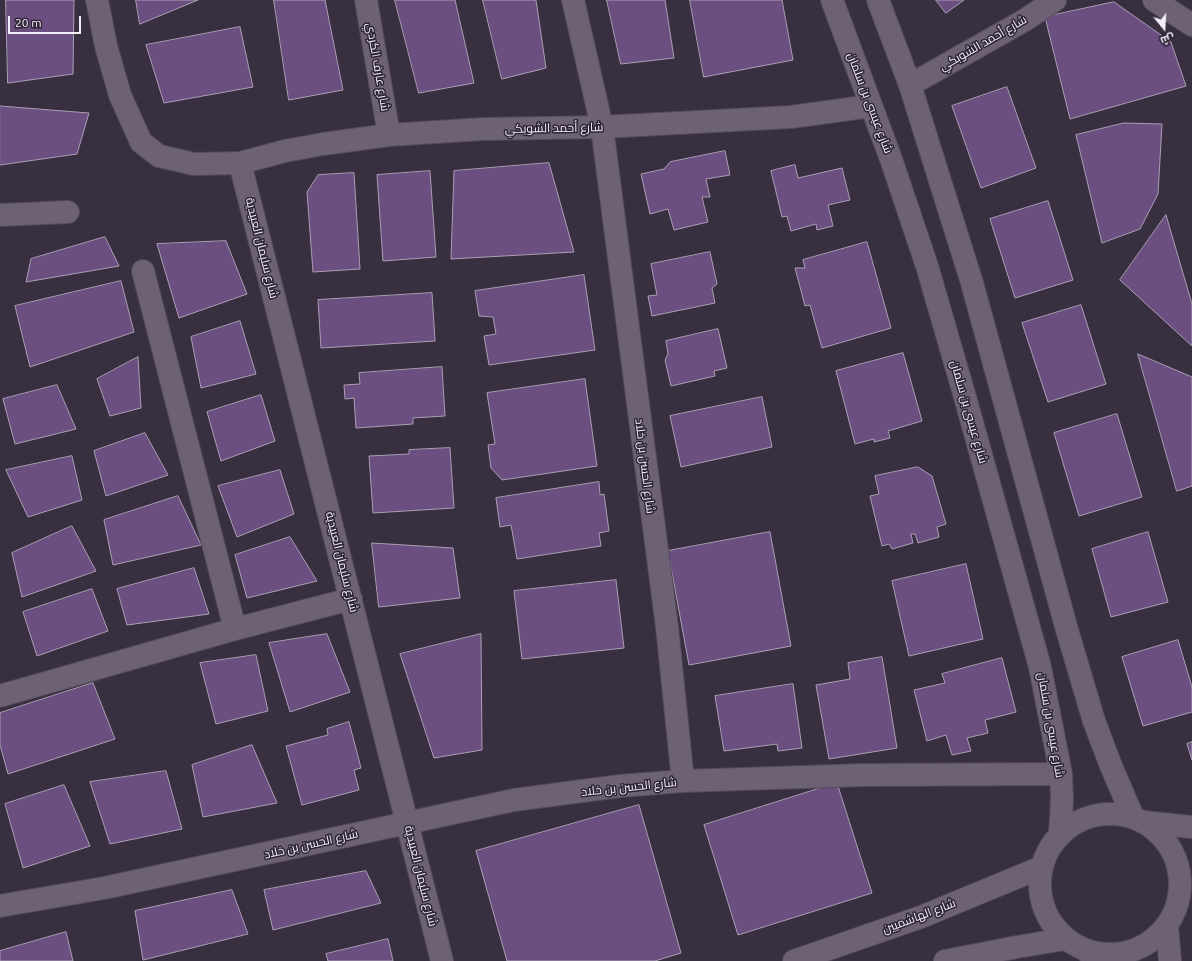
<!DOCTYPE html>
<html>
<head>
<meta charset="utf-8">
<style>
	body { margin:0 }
	#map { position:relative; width:1192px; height:961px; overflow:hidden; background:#382f40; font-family:Ubuntu,Cairo,sans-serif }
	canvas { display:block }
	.north { position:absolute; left:1144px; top:8px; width:40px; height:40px; -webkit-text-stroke:3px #2e2536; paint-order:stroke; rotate:162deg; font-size:11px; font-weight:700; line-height:16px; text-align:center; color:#f4eef9 }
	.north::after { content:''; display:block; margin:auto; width:14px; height:18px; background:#f4eef9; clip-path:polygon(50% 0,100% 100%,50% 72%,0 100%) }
	.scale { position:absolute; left:8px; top:16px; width:73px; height:18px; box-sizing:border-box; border:2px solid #f4eef9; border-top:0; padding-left:5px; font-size:12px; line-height:14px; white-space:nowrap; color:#f4eef9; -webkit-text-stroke:3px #2e2536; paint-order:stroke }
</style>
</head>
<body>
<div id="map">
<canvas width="1192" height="961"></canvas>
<div class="north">ش</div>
<div class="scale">20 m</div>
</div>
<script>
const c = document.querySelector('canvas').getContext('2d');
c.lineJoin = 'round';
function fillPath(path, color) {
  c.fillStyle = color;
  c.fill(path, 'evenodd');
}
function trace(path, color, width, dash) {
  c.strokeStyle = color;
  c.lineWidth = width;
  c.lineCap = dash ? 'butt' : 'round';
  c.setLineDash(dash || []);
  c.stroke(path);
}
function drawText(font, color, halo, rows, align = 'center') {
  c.font = font + ' Ubuntu,Cairo,sans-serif';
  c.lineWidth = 3;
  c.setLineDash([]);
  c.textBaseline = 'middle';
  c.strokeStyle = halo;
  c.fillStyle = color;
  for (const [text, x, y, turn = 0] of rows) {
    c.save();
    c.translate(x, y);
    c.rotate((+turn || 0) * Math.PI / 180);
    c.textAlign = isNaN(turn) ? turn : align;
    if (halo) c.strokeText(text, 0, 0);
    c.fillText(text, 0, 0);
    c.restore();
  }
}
const building = new Path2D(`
	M6,0h68l-1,74 -65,9z
	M136,0h62l-58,24z
	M274,0h51l18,90 -54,10z
	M395,0h60l19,83 -55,10z
	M483,0h53l10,68 -44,11z
	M607,0h58l9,58 -53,6z
	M690,0h92l11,60 -89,17z
	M936,0h28l-18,13z
	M1114,2l57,40 15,44 -116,33 -25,-102z
	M240,27l13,60 -89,16 -18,-58z
	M1007,87l29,81 -55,20 -29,-82z
	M0,106l89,7 -12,41 -77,11z
	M1124,123l38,1 -4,70 -18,35 -38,14 -26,-108z
	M725,151l5,24 -24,4 4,18h-8l6,25 -34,8 -6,-21 -18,5 -9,-40 23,-5 6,-7z
	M549,163l25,89 -123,7 3,-88z
	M795,165l3,13 44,-10 8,32 -22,5 5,21 -16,4 -1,-6 -25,7 -4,-15 -5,1 -11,-46z
	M430,171l6,86 -53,4 -6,-86z
	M354,173l6,96 -47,3 -6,-80 11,-17z
	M1048,201l25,79 -58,18 -25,-79z
	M1166,215l26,89v42l-72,-66z
	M105,237l14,29 -93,16 5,-23z
	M226,241l21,53 -68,24 -22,-74z
	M867,242l24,86 -69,20 -12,-43 -5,1 -10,-38h10l-2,-8z
	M710,252l7,32 -5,4 3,15 -63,13 -4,-20 9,-1 -6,-31z
	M584,275l11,75 -106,15 -5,-29 12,-2 -3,-17 -14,-1 -4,-25z
	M121,281l13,51 -104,35 -15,-61z
	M432,293l3,48 -114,7 -3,-48z
	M1081,305l25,79 -58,18 -26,-79z
	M240,321l16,53 -55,14 -10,-51z
	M718,329l9,39 -13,3 1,5 -44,10 -6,-26 3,-6 -2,-13z
	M903,353l19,68 -34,10 2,7 -16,4v-3l-19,5 -19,-73z
	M1138,354l54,23v109l-15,5z
	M138,357l3,51 -31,8 -13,-37z
	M442,367l3,49 -32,2v6l-57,4 -2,-30 -9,1 -1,-14 16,-1 -1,-11z
	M585,379l12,87 -95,14 -11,-12 -3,-23 7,-1 -8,-51z
	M57,385l19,44 -61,15 -12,-45z
	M261,395l14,46 -54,20 -14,-49z
	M762,397l10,50 -91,20 -11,-51z
	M1117,414l25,83 -63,19 -25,-83z
	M145,433l23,42 -62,21 -12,-45z
	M450,448l4,60 -81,5 -4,-57 40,-2v-4z
	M72,456l10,44 -54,17 -22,-47z
	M918,467l14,9 14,48 -9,3 2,10 -21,6 -3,-9h-4l2,9 -21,6 -3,-5 -7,2 -12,-50 9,-2 -4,-18z
	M280,470l14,44 -57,23 -19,-51z
	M599,482l1,13 4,-1 5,37 -10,2 2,13 -84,13 -6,-34 -11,2 -4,-29z
	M178,496l23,49 -88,20 -9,-45z
	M72,526l24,45 -74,26 -10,-44z
	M770,532l21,114 -102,19 -21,-114z
	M1148,532l20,70 -57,15 -19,-68z
	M290,537l27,44 -70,17 -12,-43z
	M372,543l81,5 7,50 -81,9z
	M966,564l17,75 -74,17 -17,-75z
	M194,568l15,46 -82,11 -10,-36z
	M616,580l8,68 -102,11 -8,-68z
	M92,589l16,42 -71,25 -14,-44z
	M327,634l23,58 -60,20 -21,-69z
	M481,634l1,116 -48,8 -34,-104z
	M1178,640l14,47v25l-49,14 -21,-69z
	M256,655l12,56 -52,13 -16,-61z
	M882,657l15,91 -68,11 -13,-74 34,-6 -2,-16z
	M1002,658l14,54 -31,8 3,13 -21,5 4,13 -19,4 -6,-20 -19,6 -13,-51 31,-7 -3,-9z
	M93,683l22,56 -107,35 -8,-29v-32z
	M793,684l9,64 -24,3 -1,-7 -53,7 -9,-55z
	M349,722l12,46 -7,2 5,20 -57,15 -16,-59 42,-11 -1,-6z
	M1192,742v18l-5,-16z
	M252,745l25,58 -74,14 -11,-52z
	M166,771l16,58 -72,15 -20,-62z
	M837,783l35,110 -134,42 -34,-110z
	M64,785l26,61 -67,22 -18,-64z
	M639,805l42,148 -26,8h-148l-31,-110z
	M366,871l15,32 -108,27 -9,-40z
	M232,890l16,44 -105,26 -8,-49z
	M66,932l7,29h-73v-10z
	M388,939l5,22h-65l-2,-7z`);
fillPath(building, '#6b4f81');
trace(building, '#aa9fb4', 1);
const minor = new Path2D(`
	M97,0l9,46 14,49 21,47 18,14 35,8 46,-1 45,-12 38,-7 66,-9 94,-6 119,-2 189,-10 80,-11
	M366,0l23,135
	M1154,0l38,25
	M910,85l115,-65 30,-20
	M240,163l202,798
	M0,215l68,-3
	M143,271l92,358
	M0,696l235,-67 116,-30
	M683,781l181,-6 197,-1
	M0,906l104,-18 410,-88 106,-14 63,-5 -16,-154 -65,-500 -29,-127`);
const tertiary = new Path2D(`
	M832,0l59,159 36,107 38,131 75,270 21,107 1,26 -2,35
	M878,0l32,85 62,198 95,347 27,91 17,45 22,51
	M1167,926l3,35
	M1088,952l6,9`);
const secondary = new Path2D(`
	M1040 884a70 70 0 1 1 140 0a70 70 0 1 1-140 0Z
	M1144,822l48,5
	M794,961l127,-44 121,-50
	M945,961l72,-14 48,-8`);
trace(minor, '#534b59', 24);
trace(tertiary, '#534b59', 24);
trace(secondary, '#534b59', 24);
trace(minor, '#6d6275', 22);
trace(tertiary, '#6d6275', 22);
trace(secondary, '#6d6275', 22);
drawText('12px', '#f4eef9', '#2e2536', [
	["شارع أحمد الشوبكي",983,43,-30],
	["شارع عارف الكردي",378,67,80],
	["شارع عيسى بن سلمان",870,103,69],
	["شارع أحمد الشوبكي",554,128,-1],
	["شارع سليمان العبيدية",262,248,76],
	["شارع عيسى بن سلمان",969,412,74],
	["شارع الحسن بن خلاد",645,466,83],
	["شارع سليمان العبيدية",342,562,76],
	["شارع عيسى بن سلمان",1051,725,80],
	["شارع الحسن بن خلاد",629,787,-6],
	["شارع الحسن بن خلاد",311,844,-13],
	["شارع سليمان العبيدية",421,876,76],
	["شارع الهاشميين",919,916,-21]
]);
</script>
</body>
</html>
